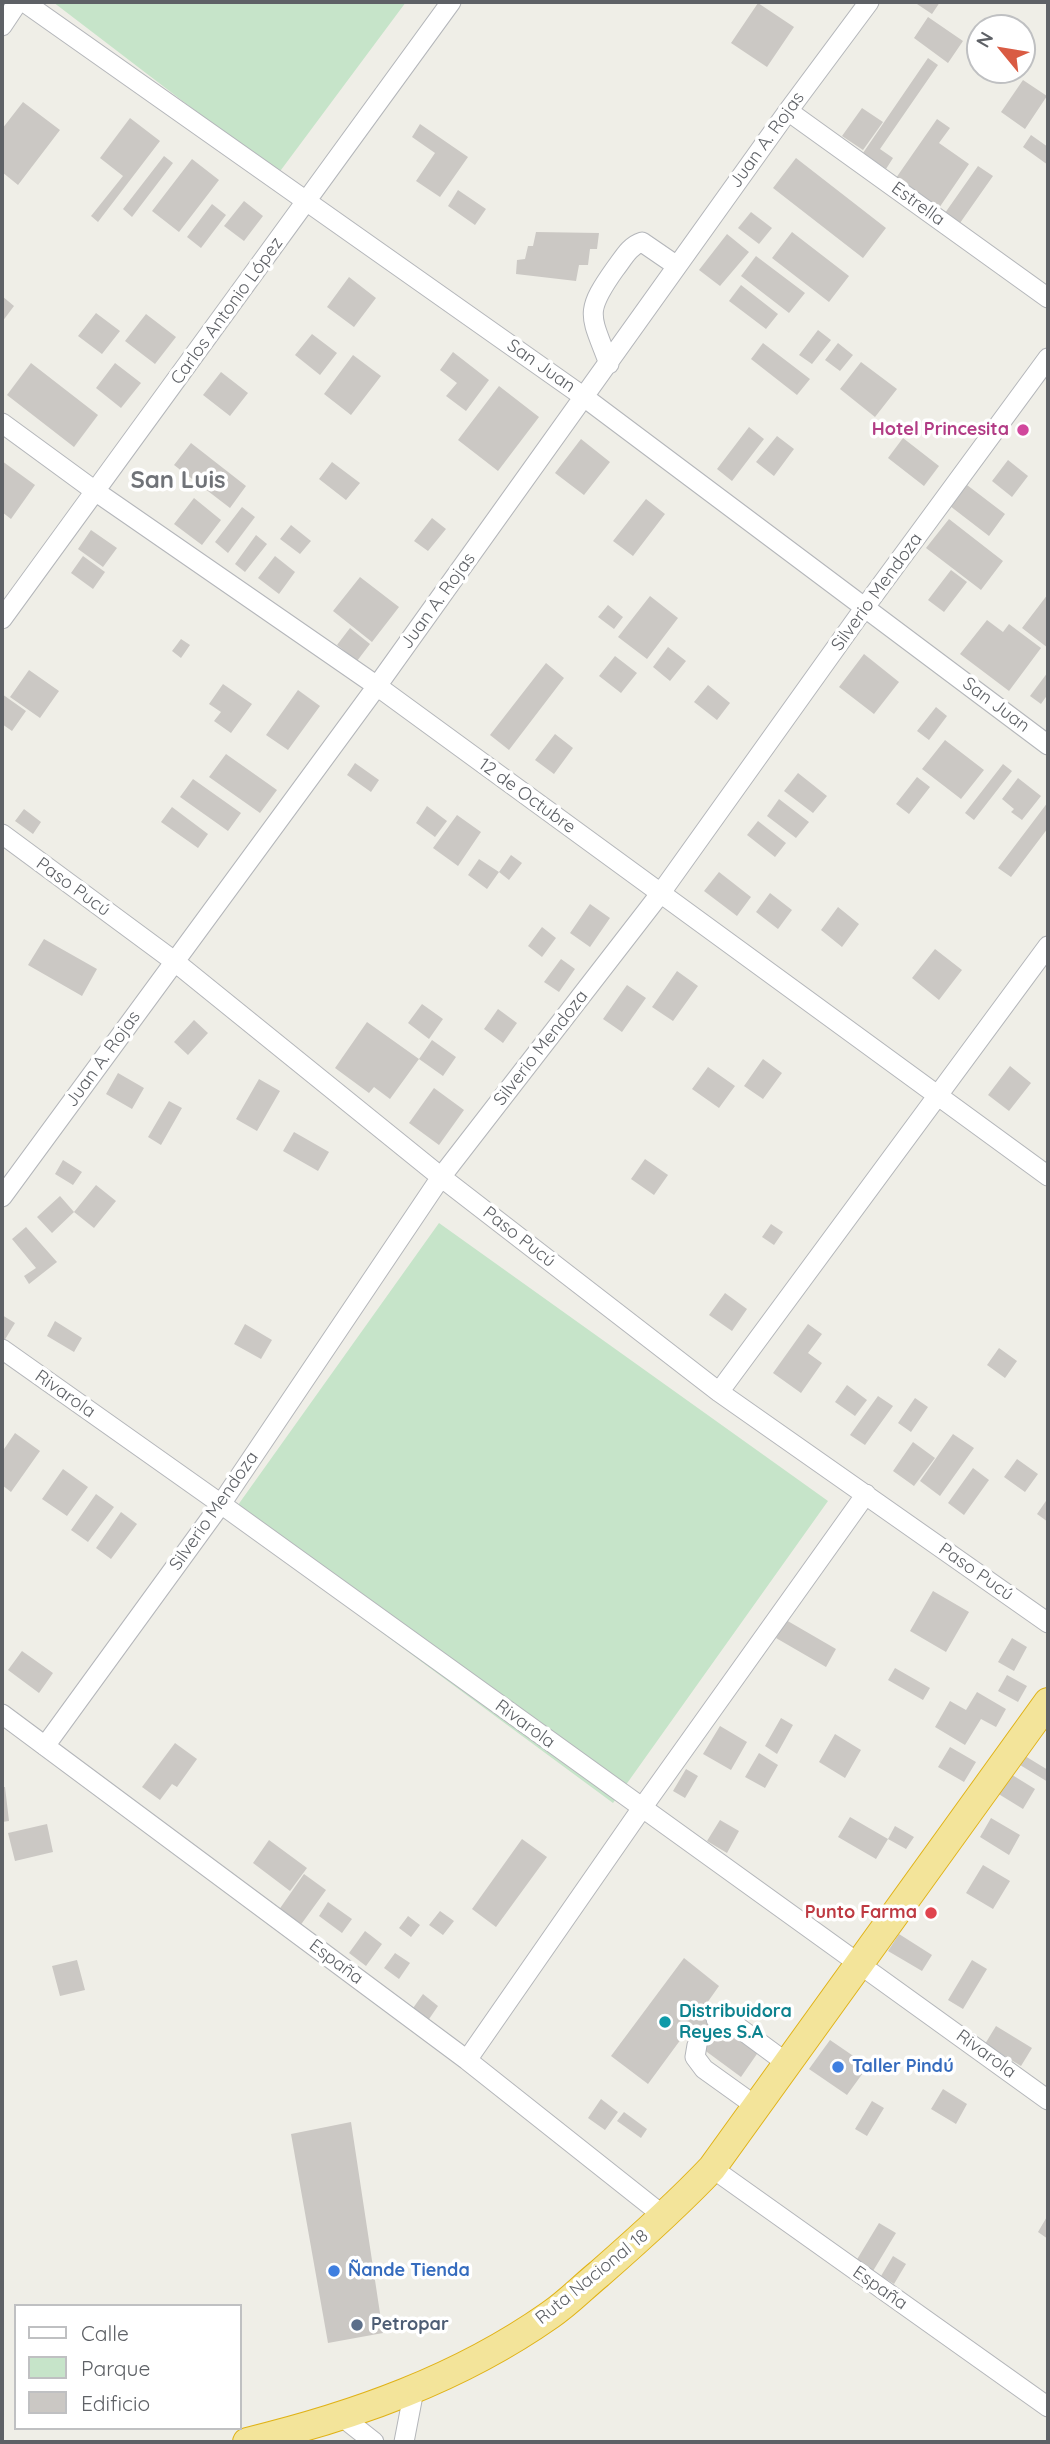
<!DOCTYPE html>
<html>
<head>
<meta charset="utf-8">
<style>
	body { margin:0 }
	#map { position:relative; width:1050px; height:2444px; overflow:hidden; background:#efeee7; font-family:Quicksand,sans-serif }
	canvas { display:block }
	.frame { position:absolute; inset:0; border:4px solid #5e6166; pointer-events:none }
	.legend { position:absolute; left:14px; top:2304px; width:228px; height:126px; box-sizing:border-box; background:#fff; border:2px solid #bfc0c2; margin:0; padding:9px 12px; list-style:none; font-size:21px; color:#5e6166 }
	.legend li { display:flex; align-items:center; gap:14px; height:35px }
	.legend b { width:35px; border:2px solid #bfc0c2 }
	.north { position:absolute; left:966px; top:14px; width:70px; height:70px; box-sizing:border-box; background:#fff; border:2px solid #bfc0c2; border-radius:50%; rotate:300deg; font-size:19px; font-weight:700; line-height:28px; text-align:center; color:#5e6166 }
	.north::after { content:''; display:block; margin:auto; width:24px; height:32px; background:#d95b43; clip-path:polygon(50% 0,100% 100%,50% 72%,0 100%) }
</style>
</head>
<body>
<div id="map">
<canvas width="1050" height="2444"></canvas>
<div class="frame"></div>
<ul class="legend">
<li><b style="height:9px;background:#fff"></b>Calle</li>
<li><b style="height:19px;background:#c6e4c9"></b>Parque</li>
<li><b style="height:19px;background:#cbc8c4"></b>Edificio</li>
</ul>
<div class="north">N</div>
</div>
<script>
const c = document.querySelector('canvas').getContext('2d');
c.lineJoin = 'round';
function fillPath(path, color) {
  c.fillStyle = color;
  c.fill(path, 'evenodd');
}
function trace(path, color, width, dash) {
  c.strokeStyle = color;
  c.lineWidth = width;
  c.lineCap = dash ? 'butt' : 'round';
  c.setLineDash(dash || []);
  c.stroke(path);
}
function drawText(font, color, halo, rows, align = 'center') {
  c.font = font + ' Quicksand,sans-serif';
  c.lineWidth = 7;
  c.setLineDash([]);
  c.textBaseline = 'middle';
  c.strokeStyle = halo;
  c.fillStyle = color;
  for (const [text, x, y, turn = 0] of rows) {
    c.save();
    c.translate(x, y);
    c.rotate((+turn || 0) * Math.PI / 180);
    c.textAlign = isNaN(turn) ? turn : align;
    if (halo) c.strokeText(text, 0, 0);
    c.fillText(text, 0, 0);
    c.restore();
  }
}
fillPath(new Path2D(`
	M53,2h353l-128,172z
	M439,1223l389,278 -215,302 -385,-284z`), '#c6e4c9');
fillPath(new Path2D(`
	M914,2h26l-8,12z
	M758,3l36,24 -27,40 -36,-24z
	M928,17l35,24 -15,22 -34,-25z
	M928,58l10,7 -58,84 13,9 -7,11 -23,-16z
	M1023,80l24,16 -22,33 -24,-17z
	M23,102l37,28 -42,55 -16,-13v-43z
	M862,108l21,14 -20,28 -21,-14z
	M130,118l30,23 -62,81 -7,-6 32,-40 -23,-18z
	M937,119l13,9 -11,15 30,21 -30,44 -43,-30z
	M420,124l48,33 -28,40 -24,-16 19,-28 -23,-16z
	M1031,135l17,12v18l-25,-18z
	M164,156l9,7 -41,54 -9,-8z
	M796,158l90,70 -23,30 -90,-70z
	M192,159l27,21 -40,52 -27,-21z
	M978,166l15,10 -33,47 -15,-10z
	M458,190l28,19 -11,16 -27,-19z
	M244,201l19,15 -19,25 -20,-15z
	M212,204l14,11 -25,33 -14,-11z
	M751,212l21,16 -13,16 -21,-16z
	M536,232l63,1 -2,16h-7l-2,16h-9l-3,16 -60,-7 1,-14 8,-1 3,-13h5z
	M792,232l57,44 -20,26 -57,-44z
	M727,234l22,18 -29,34 -21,-16z
	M756,256l49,37 -16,20 -48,-37z
	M349,277l27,21 -22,29 -27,-20z
	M741,285l37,29 -12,15 -37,-28z
	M2,296l12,10 -12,16z
	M96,313l24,18 -18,23 -24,-18z
	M146,314l30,23 -21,27 -30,-23z
	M818,330l13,10 -19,24 -13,-9z
	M312,334l25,19 -17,22 -25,-20z
	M763,343l47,36 -13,16 -46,-36z
	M838,343l15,12 -13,16 -15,-11z
	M453,352l36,28 -23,31 -20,-15 11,-13 -17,-13z
	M353,355l28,21 -30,39 -27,-21z
	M861,362l36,27 -22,28 -35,-28z
	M31,363l67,52 -24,32 -67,-52z
	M115,363l26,20 -20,25 -25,-20z
	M221,372l27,21 -18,23 -27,-21z
	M499,386l40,31 -41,54 -40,-31z
	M749,427l15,12 -32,42 -15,-12z
	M777,436l17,13 -20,27 -18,-14z
	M903,438l36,28 -15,20 -36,-28z
	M581,439l29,23 -26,33 -29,-22z
	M191,443l55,43 -16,22 -56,-43z
	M1008,460l20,16 -16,21 -20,-16z
	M2,461l33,24 -24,34 -9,-7z
	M332,462l28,21 -14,17 -27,-21z
	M967,485l38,29 -16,22 -39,-30z
	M194,498l27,22 -19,25 -28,-21z
	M646,499l19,15 -32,42 -20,-15z
	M242,507l13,10 -27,36 -13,-11z
	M432,518l14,11 -18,22 -14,-10z
	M949,519l54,42 -22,29 -55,-42z
	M291,525l20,16 -11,13 -20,-15z
	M91,530l26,18 -14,19 -25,-18z
	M256,535l11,9 -22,28 -10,-8z
	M83,556l22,16 -12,17 -22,-16z
	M275,556l20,16 -16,22 -21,-16z
	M951,570l16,12 -23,30 -16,-12z
	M360,577l39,30 -27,35 -39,-31z
	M1048,594v54l-26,-20z
	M650,596l28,22 -31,41 -29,-22z
	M608,605l15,12 -9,12 -16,-12z
	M987,620l16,12 6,-8 32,24 -32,43 -49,-37z
	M350,628l20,16 -13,17 -20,-16z
	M181,639l9,6 -9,13 -9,-7z
	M668,647l18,14 -16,20 -17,-14z
	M864,654l35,28 -25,32 -35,-27z
	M615,656l22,17 -16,20 -22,-17z
	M546,663l18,15 -55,72 -19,-15z
	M29,670l30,21 -19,27 -30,-21z
	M1048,672v22l-7,10 -11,-8z
	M223,684l29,20 -21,29 -17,-12 7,-9 -12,-8z
	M708,685l22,18 -13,17 -23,-18z
	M298,690l22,16 -32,44 -22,-15z
	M2,694l24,17 -14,20 -10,-7z
	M936,707l11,9 -18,24 -12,-9z
	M555,734l18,14 -19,26 -19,-14z
	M945,740l39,30 -23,29 -39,-30z
	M226,754l51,36 -17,23 -51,-36z
	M355,763l24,17 -8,12 -24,-17z
	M1003,764l9,7 -38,49 -9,-7z
	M798,773l29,23 -14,17 -29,-22z
	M917,777l13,10 -21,27 -13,-10z
	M1018,778l23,18 -19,24 -11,-8 3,-3 -12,-10z
	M193,779l48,34 -13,18 -48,-34z
	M779,799l30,23 -13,16 -29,-22z
	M1048,802v26l-37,49 -13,-9z
	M427,806l20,15 -12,16 -19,-14z
	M172,807l36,27 -10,14 -37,-26z
	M24,809l17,13 -8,12 -18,-13z
	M457,815l24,17 -23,34 -25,-18z
	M758,821l28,22 -11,14 -28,-22z
	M511,855l11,8 -13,17 -10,-8z
	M479,859l20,13 -12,17 -19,-14z
	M719,872l32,25 -14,19 -33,-25z
	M770,893l22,17 -14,19 -22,-17z
	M590,904l20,14 -20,29 -20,-14z
	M838,907l21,17 -17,23 -21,-17z
	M542,927l14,11 -14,19 -14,-11z
	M44,939l53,30 -15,27 -54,-31z
	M935,949l27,21 -23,30 -27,-22z
	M561,959l14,10 -16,23 -15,-10z
	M677,971l21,15 -25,35 -21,-14z
	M627,985l19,13 -24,34 -19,-13z
	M422,1004l21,15 -14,20 -21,-16z
	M498,1009l19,14 -14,20 -19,-14z
	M194,1020l14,13 -20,22 -14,-13z
	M367,1022l52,37 -29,40 -16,-12 -5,6 -34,-25z
	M432,1040l24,17 -13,19 -24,-17z
	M763,1059l19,14 -19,26 -19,-13z
	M1010,1066l21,17 -22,28 -21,-16z
	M708,1067l27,19 -16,22 -27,-19z
	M118,1073l26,15 -12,21 -26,-15z
	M259,1079l21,12 -23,40 -21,-12z
	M434,1088l30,22 -25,35 -30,-22z
	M169,1101l13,7 -21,37 -13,-8z
	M294,1132l35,20 -11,19 -35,-20z
	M645,1159l23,16 -14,20 -23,-16z
	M63,1160l19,12 -9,13 -18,-11z
	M96,1185l20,16 -22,27 -20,-16z
	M60,1196l14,16 -22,21 -15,-16z
	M771,1224l12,8 -9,13 -12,-8z
	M26,1227l31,35 -28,22 -5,-8 12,-8 -24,-29z
	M725,1293l22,16 -15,22 -23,-16z
	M2,1315l13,8 -11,18 -2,-1z
	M55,1321l27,17 -8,14 -27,-16z
	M245,1324l27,16 -11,19 -27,-15z
	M808,1324l14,10 -14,19 14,10 -21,30 -28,-20z
	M999,1348l18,13 -12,17 -18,-13z
	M847,1385l20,15 -12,16 -20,-14z
	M878,1396l15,10 -28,39 -15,-10z
	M915,1398l13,9 -17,25 -13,-9z
	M15,1433l25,18 -29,41 -9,-7v-33z
	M953,1434l21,14 -34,48 -20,-15z
	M913,1442l22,16 -21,28 -21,-15z
	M1017,1459l21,15 -13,18 -21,-15z
	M973,1468l16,12 -25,35 -16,-12z
	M63,1469l25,18 -21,29 -25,-17z
	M96,1494l18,13 -26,35 -17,-12z
	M1048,1498v24l-11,-8z
	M121,1512l16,12 -26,35 -15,-11z
	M933,1591l36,21 -23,40 -36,-21z
	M786,1620l50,29 -10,18 -50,-29z
	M1012,1638l15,9 -13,24 -16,-9z
	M22,1651l31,22 -14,20 -31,-23z
	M895,1668l35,20 -7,12 -35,-20z
	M1007,1675l20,11 -9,16 -20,-11z
	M977,1692l29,17 -10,18 -15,-8 -16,26 -30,-18 15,-26 16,9z
	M781,1718l12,7 -16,29 -12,-8z
	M720,1726l27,16 -16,28 -28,-16z
	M835,1734l26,16 -16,28 -26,-16z
	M175,1743l22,16 -20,28 -5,-3 -12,16 -18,-13z
	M950,1747l26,15 -12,20 -26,-15z
	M759,1753l19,12 -13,23 -20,-11z
	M1025,1756l23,14v12l-28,-17z
	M686,1769l12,7 -13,22 -12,-7z
	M1009,1773l26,16 -12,20 -26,-16z
	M2,1787h3l4,34 -7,1z
	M850,1817l38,22 -12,20 -38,-22z
	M991,1818l29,17 -11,20 -29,-18z
	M720,1820l19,11 -12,22 -20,-12z
	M47,1824l6,28 -38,9 -7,-28z
	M895,1826l19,11 -8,12 -18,-10z
	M522,1839l25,18 -51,70 -24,-18z
	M269,1840l38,28 -17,23 -37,-28z
	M983,1865l27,16 -17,28 -27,-16z
	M304,1874l22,16 -29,40 -21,-16z
	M328,1902l24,17 -10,14 -23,-17z
	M440,1911l14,10 -11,14 -14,-10z
	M408,1916l12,9 -9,12 -12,-9z
	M365,1931l17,13 -16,22 -17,-13z
	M899,1934l33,21 -10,16 -34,-20z
	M395,1953l15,10 -11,16 -15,-11z
	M684,1958l35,28 -17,24 57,41 -18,26 -57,-42 -36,49 -37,-28z
	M77,1960l8,30 -25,6 -8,-30z
	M972,1960l15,9 -24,40 -15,-9z
	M423,1994l15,12 -11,16 -16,-11z
	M996,2026l36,22 -11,18 -36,-22z
	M830,2040l38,26 -21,29 -38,-26z
	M943,2089l24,15 -11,20 -25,-15z
	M601,2099l17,13 -13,18 -17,-12z
	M872,2101l12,7 -17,28 -12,-7z
	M624,2112l23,17 -6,9 -24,-17z
	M351,2122l32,211 -55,10 -37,-209z
	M1048,2215v24l-10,-7z
	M879,2223l17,10 -23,38 -17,-10z
	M893,2256l13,8 -12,20 -13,-8z`), '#cbc8c4');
trace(new Path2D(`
	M697,2045l19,-26`), '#cbcbc7', 19, [19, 10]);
const minor = new Path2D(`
	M24,2l560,395 464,348
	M2,26l16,-24
	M788,111l260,187
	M609,364c-18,-49 -26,-50 6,-95 8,-10 14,-23 27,-27l35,24
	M2,423l93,68 282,195 671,490
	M2,619l449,-617
	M2,834l172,127 267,216 278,215 329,231
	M2,1197l375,-511 411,-575 81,-109
	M2,1349l219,155 827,596
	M719,1392l329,-446
	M2,1714l465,346 198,157
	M45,1746l176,-242 220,-327 219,-283 205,-287 183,-249
	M716,2019h11l61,45
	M697,2045l-2,12 9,12 53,38
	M467,2060l175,-252 224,-314
	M712,2168l336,239
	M341,2416l33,26
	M404,2442l10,-52`);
const highway = new Path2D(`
	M247,2442c107,-26 212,-63 303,-127 18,-12 33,-28 49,-41 40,-35 77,-68 113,-106l336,-466`);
trace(minor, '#b4b6ba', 21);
trace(highway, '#e0b216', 30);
trace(minor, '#fff', 19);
trace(highway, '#f3e49a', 28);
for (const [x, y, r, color] of [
	[1023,430,7,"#d1479c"],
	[931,1913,7,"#e0444e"],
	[665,2022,7,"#0f9aa8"],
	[838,2067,7,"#3f7fe0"],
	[334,2271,7,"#3f7fe0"],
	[357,2325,7,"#5c6f8a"]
]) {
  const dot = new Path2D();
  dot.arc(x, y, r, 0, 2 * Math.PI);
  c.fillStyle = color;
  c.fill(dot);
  trace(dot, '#fff', 2.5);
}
drawText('18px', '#5e6166', '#fff', [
	["Juan A. Rojas",767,140,-54],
	["Estrella",918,204,36],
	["Carlos Antonio López",227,311,-54],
	["San Juan",541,366,35],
	["Silverio Mendoza",877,592,-54],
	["Juan A. Rojas",438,601,-54],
	["San Juan",996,705,37],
	["12 de Octubre",527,796,36],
	["Paso Pucú",73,887,36],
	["Silverio Mendoza",541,1048,-52],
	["Juan A. Rojas",103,1059,-54],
	["Paso Pucú",519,1237,38],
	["Rivarola",65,1394,35],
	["Silverio Mendoza",214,1511,-55],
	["Paso Pucú",976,1572,35],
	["Rivarola",525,1724,36],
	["España",336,1962,37],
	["Rivarola",986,2054,36],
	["Ruta Nacional 18",592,2277,-39],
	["España",880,2288,35]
]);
drawText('bold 18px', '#b23c85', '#fff', [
	["Hotel Princesita",1009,430]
], 'right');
drawText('bold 18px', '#be3a42', '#fff', [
	["Punto Farma",917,1913]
], 'right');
drawText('bold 18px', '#0d838f', '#fff', [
	["Distribuidora",679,2012],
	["Reyes S.A",679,2033]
], 'left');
drawText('bold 18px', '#366cbe', '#fff', [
	["Taller Pindú",852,2067],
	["Ñande Tienda",348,2271]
], 'left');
drawText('bold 18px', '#4e5e75', '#fff', [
	["Petropar",371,2325]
], 'left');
drawText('bold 24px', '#707378', '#fff', [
	["San Luis",178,481]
]);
</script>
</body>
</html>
